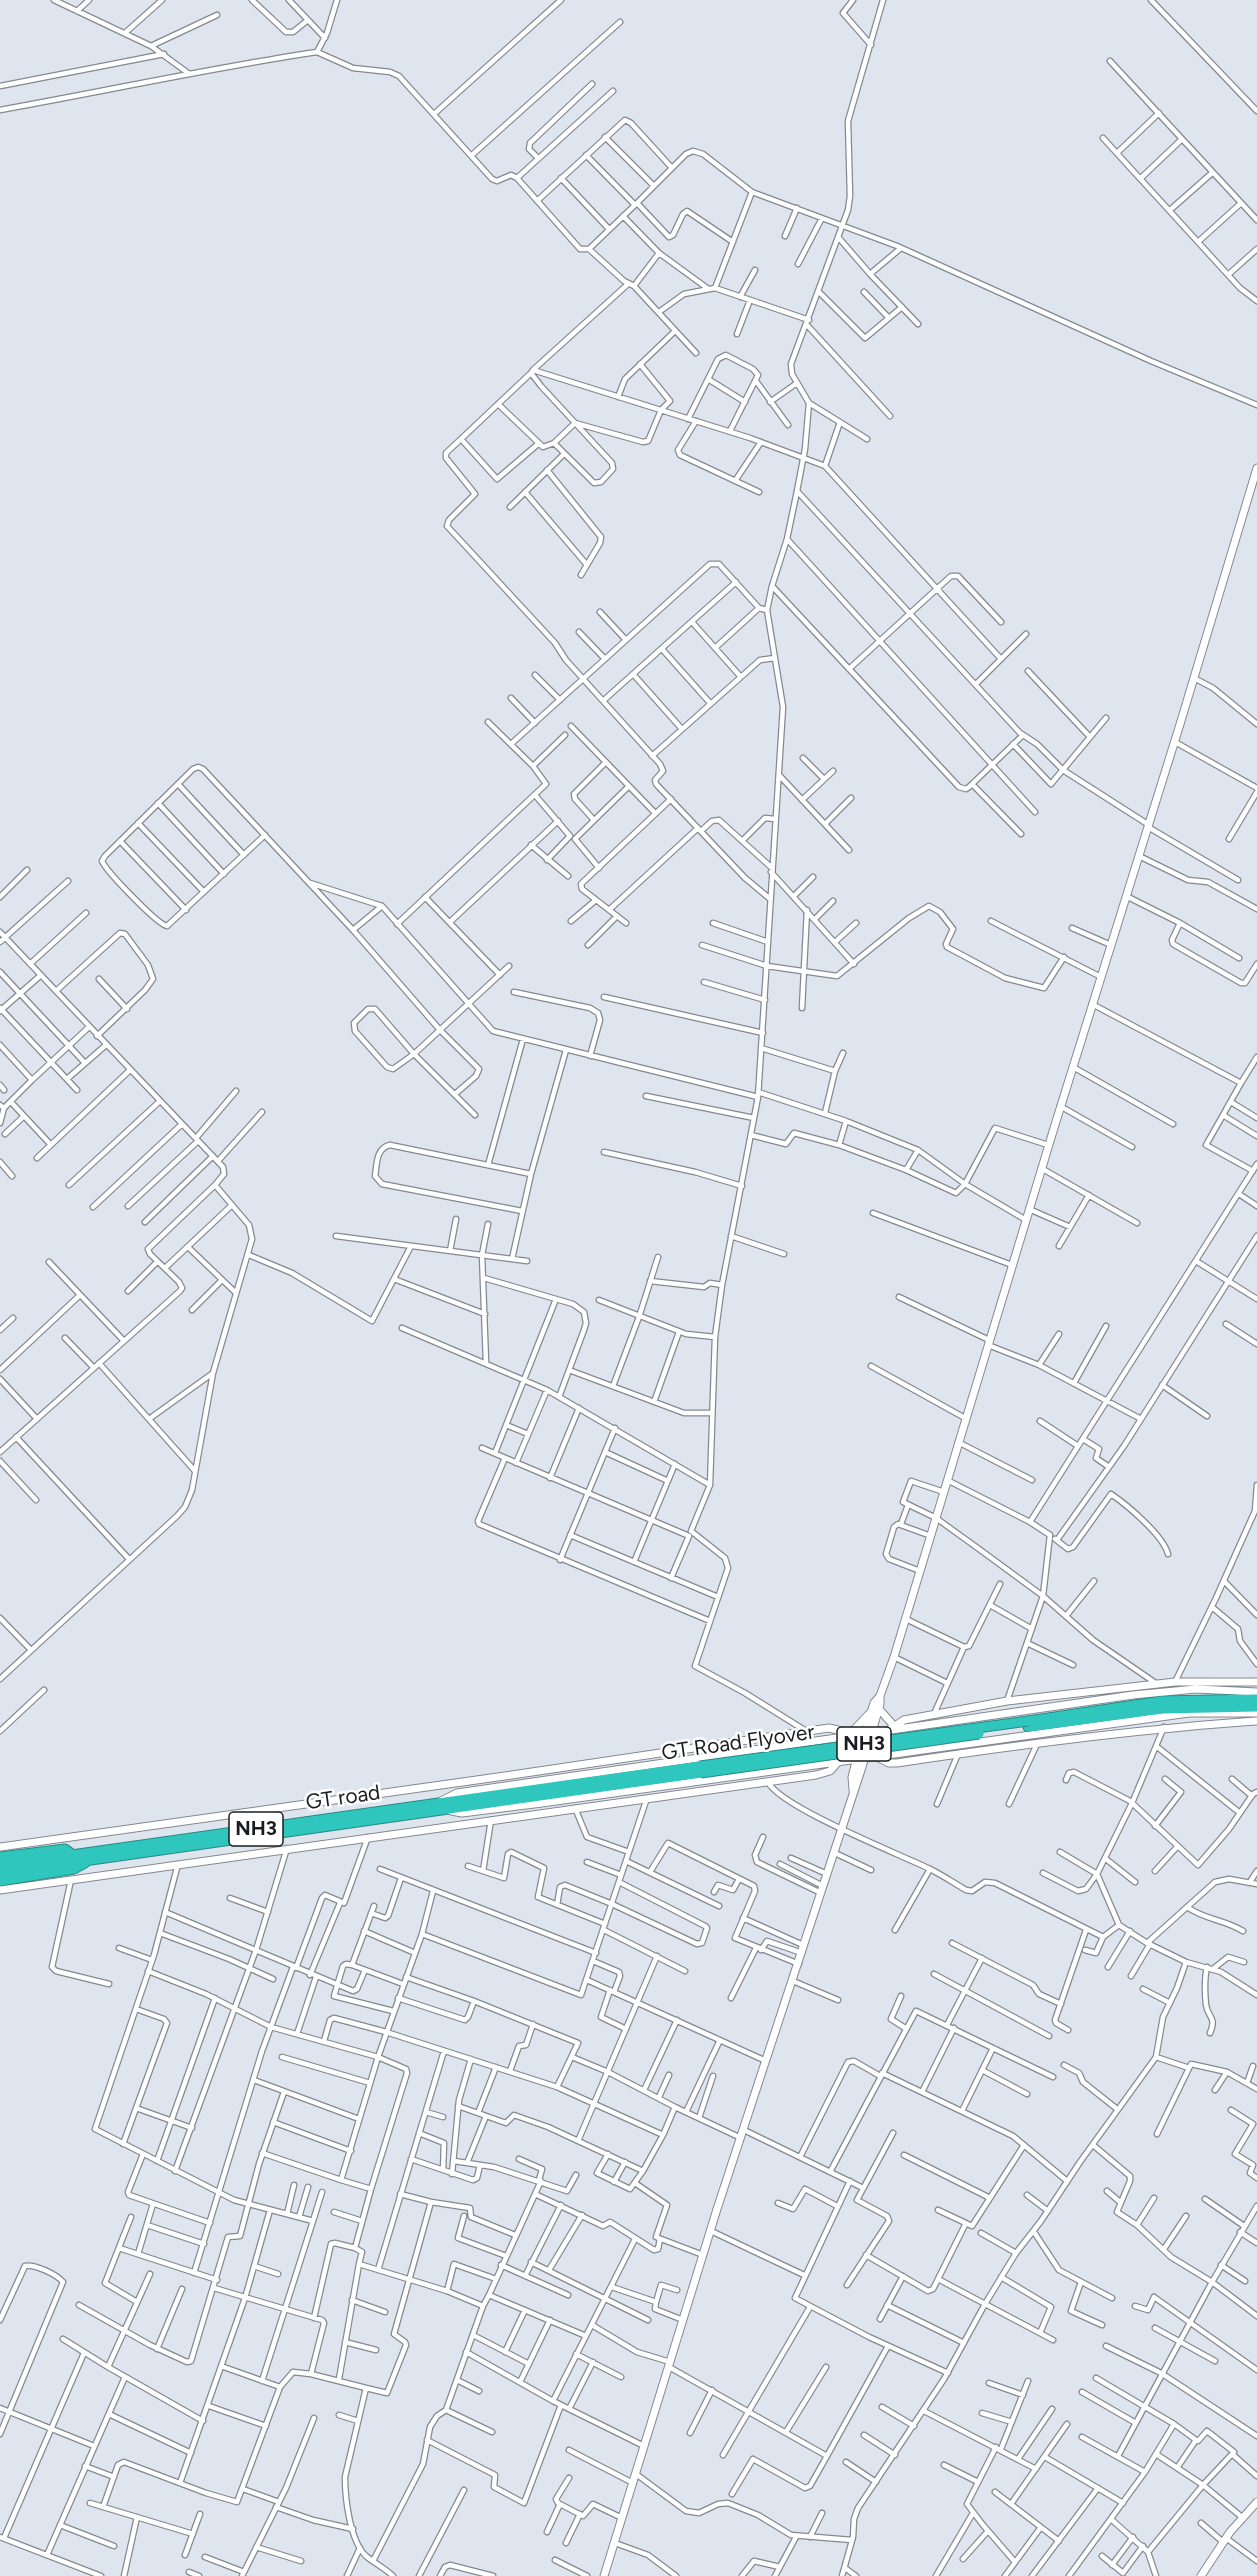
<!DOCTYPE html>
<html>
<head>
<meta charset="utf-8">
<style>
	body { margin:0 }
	canvas { display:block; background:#dfe5ee }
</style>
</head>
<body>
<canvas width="1257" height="2576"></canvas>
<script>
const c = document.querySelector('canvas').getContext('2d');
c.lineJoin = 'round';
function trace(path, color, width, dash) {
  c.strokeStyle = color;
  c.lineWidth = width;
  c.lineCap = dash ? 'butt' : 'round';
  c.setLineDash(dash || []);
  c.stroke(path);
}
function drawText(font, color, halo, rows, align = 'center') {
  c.font = font + ' Figtree,sans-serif';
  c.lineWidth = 5;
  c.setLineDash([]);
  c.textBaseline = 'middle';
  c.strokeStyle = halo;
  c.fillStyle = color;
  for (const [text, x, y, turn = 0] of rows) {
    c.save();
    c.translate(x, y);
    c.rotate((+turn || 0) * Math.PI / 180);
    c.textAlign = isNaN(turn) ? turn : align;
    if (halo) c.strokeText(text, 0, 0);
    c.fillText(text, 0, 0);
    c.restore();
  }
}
const street = new Path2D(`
	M54,0l97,46 37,27
	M252,0l34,32h7l15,-12
	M289,0l36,38
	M853,0l-10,13 28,32
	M1151,0l106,111
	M77,11l12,-11
	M125,33l37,-33
	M151,46l66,-31
	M317,52l36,16 37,4 9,4 93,103 5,2 14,-6 6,3 63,71h9l35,32 10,5 62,67
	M1110,61l147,159
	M0,86l164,-32
	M0,110c106,-19 210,-42 317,-58l10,-19 10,-33
	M434,114l127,-114
	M605,137l49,49
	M1103,138l137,150 17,13
	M1117,153l42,-40
	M472,155l148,-133
	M586,155l49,50
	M538,158l-9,-9 1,-6 62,-59
	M517,178l96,-87
	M561,178l48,51
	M1141,178l41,-39
	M537,201l88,-81 6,3 41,45
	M637,203l49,-49 7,-3 10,3 49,38
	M1170,210l42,-37
	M623,216l36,37 48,35
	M785,236l12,-28
	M839,238l31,36 31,-26
	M1199,241l41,-37
	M589,249l48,-46 32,34 4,-2 10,-21 4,-3 46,31
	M798,264l24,-46
	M870,274l48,50
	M1229,274l28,-25
	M634,286l25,-33
	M715,288l94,32
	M819,292l46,46 37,-31
	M864,292l25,26
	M740,297l15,-27
	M659,312l25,-18 31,-6 37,-96 145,54 254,115 106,44
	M807,325l83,91
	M737,334l13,-34
	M533,370l95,-86
	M531,373l-70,66 36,40 41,-35
	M708,379l37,23
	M756,381l32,44
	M618,397l7,-18 50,-48
	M770,402l27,-19
	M809,403l58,36
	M498,404l45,43 11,-4 21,-20
	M688,419l30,-60 8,-4 27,14 5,6 -28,56
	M696,421l-18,29 2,5 79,37
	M575,423l68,19 5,-1 13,-31 9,-9 -30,-37
	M461,439l-15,14v5l29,36 -26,26 -2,6 108,117 11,17 94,104 3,7 -8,9 1,4 89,94 24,20
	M554,443l40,40 7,-1 12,-13 -1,-6 -71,-77 -10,-13 2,-3 217,68 75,28 176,193
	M825,466l15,-44
	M547,470l54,67 -1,6 -19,32
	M735,481l26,-39
	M797,491l223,242 17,11 26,26 86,55
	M525,492l62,73
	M510,507l54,-53
	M787,539l248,273
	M772,586l187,201 7,2 3,-2 53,-51
	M600,612l26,28
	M692,622l48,54
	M579,632l26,27
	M715,648l44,-40
	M662,649l48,54
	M849,669l102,-93h7l43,46
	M1028,671l62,66
	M633,674l48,54
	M535,675l25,25
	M1194,678l19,10 44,36
	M976,684l50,-50
	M511,698l24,25
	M604,700l132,-118
	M571,726l84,87
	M1175,742l82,46
	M511,744l199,-180h9l40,44 8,2
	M1013,744l38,40 55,-66
	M652,756l108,-96 15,-2
	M803,758l21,21
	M533,766l32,-31
	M779,775l70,75
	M178,784l66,71
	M972,784l49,50
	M535,795l35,41 -23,24
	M802,800l31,-29
	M158,803l66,71
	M593,819l-18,-20 -1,-5 32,-32
	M138,823l66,69
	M825,824l26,-26
	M1148,827l90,53
	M701,831l11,-10 7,-1 53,48
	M265,835l-98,91c-10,-2 -61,-55 -65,-65l3,-5 88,-87 5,-2 5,2 150,161
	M1229,839l28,-47
	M120,841l66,69
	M742,841l23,-23 10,1
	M531,845l37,31
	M1139,856l49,24 20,2 49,27
	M599,868l-24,-29 54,-53
	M771,872l83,92
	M310,883l72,23
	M794,896l19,-19
	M1126,896l54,27 59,35
	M0,897l27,-27
	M425,897l75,78
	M609,910l89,-82
	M815,919l18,-18
	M571,921l25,-21
	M991,921l110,56
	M450,922l108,-101
	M626,923l-44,-34 -1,-5 90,-85
	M713,923l55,19
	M1180,923l-8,17 1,4 68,39h4l12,-19
	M397,924l149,-140 -13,-18 -45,-44
	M1072,928l39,17
	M0,932l223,235 1,7 -9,11 34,40 3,14 -39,134 -21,117 -7,17 -8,9 -177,163
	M0,942l68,-61
	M835,942l21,-19
	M588,945l29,-29
	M702,945l65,21 70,10 72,-58 20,-12 11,6 13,17 -7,15 1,3 58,31 39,10 20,-31
	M30,964l56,-51
	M0,972l85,91
	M99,979l28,30
	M704,982l61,18
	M56,991l64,-58 5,1 23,31 5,14 -8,11 -48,46
	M514,992l76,16 8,5 2,7 -10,36
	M604,997l159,36
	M1092,1004l149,79 -18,32
	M0,1008l77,82
	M802,1008l5,-98
	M0,1011l41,-36
	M0,1045l32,35 57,-53
	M761,1048l74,23
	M1073,1067l100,57
	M67,1079l39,-34
	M1241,1083l16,-26
	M0,1085l4,5
	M758,1092l88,29 72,29 47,34 61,36
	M455,1094l21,-18 3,-7 -39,-39 -87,-100 29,-24 111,125 265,66
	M646,1096l108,22
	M11,1102l40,43
	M1231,1102l26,16
	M0,1105l4,3 -4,15
	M1060,1106l72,41
	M4,1108l28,-28
	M825,1113l10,-42 8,-18
	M475,1115l-61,-61 -39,-45h-7l-14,14 1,8 32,36 6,2 21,-15 95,-88
	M846,1121l-7,24 67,25 50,23 9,-9 30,-56 53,17
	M5,1134l19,-18
	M751,1135l35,9 8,-11 45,12
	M196,1138l40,-47
	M604,1152l91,20 47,14
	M37,1158l93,-88
	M218,1161l44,-49
	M0,1162l12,14
	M488,1165l35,-126
	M1041,1168l96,55
	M906,1170l12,-20
	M1253,1171l-47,-26 17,-30 34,21
	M69,1185l91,-84
	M1239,1194l18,12
	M128,1206l70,-65
	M93,1207l89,-83
	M1029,1209l41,18
	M522,1211l-140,-27 -7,-8c2,-12 1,-28 15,-31l141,29
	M873,1213l139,52
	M145,1222l68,-66
	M336,1236l191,25
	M731,1236l53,18
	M1059,1246l30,-51
	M188,1247l48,46
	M450,1251l6,-32
	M249,1255l43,18 80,48 39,-75
	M512,1259l19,-85 35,-124
	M1196,1261l61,38
	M49,1262l75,79
	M165,1268l67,-63
	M484,1278l89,26 11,8 2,11 -2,7 -25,67
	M394,1279l91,35
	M650,1281l54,6 6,-4 12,2
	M128,1291l29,-29
	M899,1297l90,43
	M599,1300l87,34 29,3
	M192,1310l30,-30
	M1226,1324l31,20
	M402,1328l145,62 163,95
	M0,1330l13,-12
	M65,1338l29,30
	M988,1345l51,20 102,54
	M486,1362l-4,-107 6,-31
	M99,1363l96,108
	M1039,1365l20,-31
	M871,1366l94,52
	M0,1370l80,-75
	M569,1370l115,43h27
	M0,1379l37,40
	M1074,1383l32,-57
	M1162,1385l45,31
	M613,1386l26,-69 19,-60
	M654,1402l25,-70
	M149,1419l64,-46
	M1040,1421l38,25
	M506,1425l22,9
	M16,1437l113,122
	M1083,1439l16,10 -3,9 13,9
	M958,1442l74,38
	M482,1448l207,88
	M0,1452l180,-161 2,-3 -3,-6 -29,-28 -2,-5 67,-64
	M605,1452l63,29
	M495,1453l61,-154
	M505,1458l-27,63 1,3 231,97
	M0,1461l36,39
	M516,1463l31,-73
	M550,1478l29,-70
	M947,1480l83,42 20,13 -7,61 -36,105
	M944,1492l-33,-11 -8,21 33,16 43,31 64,47 50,44 64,44
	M1030,1522l227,-358
	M901,1524l7,-19
	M570,1535l148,62
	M1055,1539l13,10 5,-2 38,-53c16,11 52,41 57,60
	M1057,1540l67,-94 133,-210
	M560,1560l55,-132
	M634,1562l41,-98
	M920,1571l-31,-12 -3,-5 8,-27 4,-3 33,12
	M671,1578l18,-42
	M1224,1581l33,34
	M990,1605l42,24
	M1212,1607l26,22 2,12 17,23
	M1066,1616l28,-35
	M0,1618l31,32
	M906,1619l58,28
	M1027,1643l46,22
	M894,1657l53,26
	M1175,1682l41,-84 39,-87 2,-26
	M934,1714l30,-67 5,-1 31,-62
	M0,1731l44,-41
	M806,1731l-61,-38 -50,-27 33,-98 -3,-10 -34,-27 19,-46 5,-148 7,-52 36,-188 25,-390 -16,-97 5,-24 15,-47 10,-48 8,-42 4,-46 -17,-29 -1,-10 57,-154 2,-14 -2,-75 35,-121
	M1156,1746l84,67
	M1232,1779l20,17
	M1066,1780l3,-7 5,-1 56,29 68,64 31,-36 24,-35 4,-2
	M768,1782c12,25 131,72 162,87 12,6 24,14 36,21l6,1 13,-9 10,1 108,54
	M937,1804l21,-50
	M1009,1804l29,-62
	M575,1808l12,29 42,15
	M1155,1826l26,-34 -16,-13
	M763,1837l-8,18 2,7 64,31
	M835,1853l36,17
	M791,1858l36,16
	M1106,1859l29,23
	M626,1861l93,45
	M587,1862l34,13
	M178,1864l-24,91 -59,174 139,71 79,21 -51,160
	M780,1864l43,22
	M468,1866l36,12 4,-24 3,-2 33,16 -6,29 67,27
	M380,1869l216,84
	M483,1871l8,-51
	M1155,1871l22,-24
	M650,1872l18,-29 86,43 1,5 -20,47 64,26
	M1043,1873l35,18 8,-2 11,-15 -37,-22
	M71,1880l-19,87 4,4 53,13
	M1250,1882l7,-11
	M714,1892l4,-7 15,5 6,-11
	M230,1898l38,14
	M557,1905l3,-18 5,-2 47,19 85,40 5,-1 5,-15 -2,-2 -86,-44
	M1187,1907c18,13 37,12 56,24
	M165,1912l188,79 4,-2 8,-19
	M371,1913l14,5 3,-2 13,-38
	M743,1918l60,27
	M604,1930l81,41
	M895,1930l35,-61
	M364,1931l51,22
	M160,1933l69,26 44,20
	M422,1934l159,61 66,-197
	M952,1943l81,42 6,9 22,10
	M1147,1943l68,-61 14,-3 28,5
	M119,1948l33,12
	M761,1950l6,-9 35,12
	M1085,1950l11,3 7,-16 16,-12
	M593,1961l26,11 1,4 -6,16
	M1186,1962l35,10 36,23
	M352,1965l22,-59
	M1108,1967l22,-36
	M1207,1967c-3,13 -2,28 -1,38 2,13 11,12 4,28
	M296,1968l26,-70 3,-3 19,8 24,-66
	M1213,1969l15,-12 16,5
	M148,1971l58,23 65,33 107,30 28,12 1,4 -36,116
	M934,1974l115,62
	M310,1975l30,-72
	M1131,1976l19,-32
	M406,1977l68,24 104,42 -21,44
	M587,1980l179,81
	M793,1981l45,19
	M1143,1989l27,14
	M610,1990l-9,27 25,12
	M901,1996l-10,23 14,9
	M398,1998l67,22 3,-3 6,-16
	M731,1998l25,-50
	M393,2011l-59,-15 9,-30 3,-2 6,1 51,19
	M947,2025l35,-67
	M1068,2030l-12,-7 -1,-3 31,-90
	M297,2034l19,-57
	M324,2041l6,-21 4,-2 52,14 171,55 106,48 12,-28 66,31
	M282,2057l88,26
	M572,2057l36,15 67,35
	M1156,2057l33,11
	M1064,2065l15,8 4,9 34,27
	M982,2070l45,24
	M510,2071l9,-25 7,-1 7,-21
	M1227,2072l30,17
	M882,2073l131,63 54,45
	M254,2080l105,39
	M1247,2083l6,-17
	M644,2090l33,-70
	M922,2092l32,-64
	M659,2097l10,-22
	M458,2106l48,17 8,-8 34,12 95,44
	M136,2108l56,20
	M1231,2110l22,14 -18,30 18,11 -3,8 7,5
	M962,2111l31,-63
	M426,2112l17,5
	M686,2112l33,-70
	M478,2113l18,-46
	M699,2118l14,-42
	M273,2122l78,29
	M744,2130l119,58
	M419,2133l25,10 -1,27
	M1157,2134l34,-70 36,8 -12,18
	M578,2141l79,-185
	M123,2144l44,-121 -3,-4 -28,-10
	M1093,2145l37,31v5l-13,31 20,13 34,32 41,25 45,34
	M262,2153l79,27
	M143,2154l-15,38 1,3 81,28
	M608,2154l-11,19 33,16 13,-18 20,-36
	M904,2155l86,43
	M800,2157l48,-95 6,-1 26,15
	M411,2159l62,21 4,-2 3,-13
	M519,2159l23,10 -3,11
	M157,2161l58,-163
	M454,2161l40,6 73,24 9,-16
	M467,2163l19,-47
	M175,2171l81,-221 31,-102
	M830,2172l86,-161 137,66
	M452,2174l7,-74 12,-41
	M850,2181l-55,117 74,39 79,36
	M614,2182l11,-20
	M635,2183l32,22 -11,32 47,18
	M1107,2191l13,11
	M400,2194l31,8 39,6 1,9 44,18
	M535,2194l68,32 7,-4 44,28 4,-1 2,-10
	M1027,2195l21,16
	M1205,2199l39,27
	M778,2203l15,6 12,-20 32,17
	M938,2210l34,16 52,-81
	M334,2212l28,9
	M287,2214l7,-29
	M464,2216l-6,22 48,18
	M131,2217l-26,66 32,19
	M299,2217l9,-30
	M313,2221l9,-29
	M147,2225l57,19
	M965,2225l-27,54 115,61
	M1137,2225l17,-27
	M711,2231l93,44
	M1034,2232l25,38 53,28
	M1240,2232l17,11
	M981,2233l35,20
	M119,2248l98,32
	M1164,2249l22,-33
	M138,2254l15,-50
	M866,2255l62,36 5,-2 5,-10
	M531,2262l117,58
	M359,2264l3,-12 -7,-4 16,-59 -30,-9 37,-123 44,-123 11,-43
	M501,2265l67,30
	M1221,2265l24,16
	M254,2266l24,8
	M378,2270l66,-219
	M549,2270l33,-55
	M194,2273l68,-222 31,-84
	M525,2276l36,-71
	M1001,2277l50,30 -11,26
	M1081,2282l-10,29 31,14
	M847,2285l42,-64 -2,-5 -30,-16 36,-67
	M612,2287l44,15 -1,7 28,11
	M447,2291l7,-27 42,15
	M489,2295l52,-114
	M352,2300l33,12
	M656,2302l5,-17 16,5
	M79,2305l71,40 37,17 4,-1 37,-124 12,-1 19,-72 25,-72
	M887,2305l77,38
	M1135,2306l13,4 6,-13 103,73
	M314,2318l17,-74 4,-1 20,5
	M880,2319l23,-43
	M0,2320l25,-54c10,-2 31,8 38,16l-63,152
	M592,2325l45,27 33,10
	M1155,2328l60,33
	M473,2335l56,29
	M63,2339l45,28 95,54
	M345,2342l31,8
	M1106,2346l55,27 96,63
	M157,2349l25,-60
	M466,2352l87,49 91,45
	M505,2352l20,-42
	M576,2354l45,23
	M221,2366l59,21
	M108,2367l42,-93
	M669,2367l158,89 61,-110
	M311,2374l55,14 -21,89c0,22 5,64 21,79 8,7 19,12 27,20
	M1096,2378l78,46 22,16 -19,28
	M339,2379l20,-115 88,27 36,15 6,-11 97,41
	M457,2380l22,11
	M520,2382l30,-62
	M989,2383l34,12
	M366,2388l21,5 19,-48 -1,-3 -11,-8 37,-132
	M1082,2392l52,30
	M553,2401l82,-162
	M209,2406l57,20
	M882,2407l32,19
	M0,2408l94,38
	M569,2409l24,-47
	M446,2410l46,22
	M924,2411l112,58
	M982,2413l30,9
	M109,2414l82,39
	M339,2415l19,6
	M786,2432l40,-65
	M690,2433l22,-43
	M864,2435l31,20
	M1082,2437l63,35
	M427,2440l68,35 -1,12 30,16 37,-98
	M996,2447l-29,57 16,21 32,37
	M1001,2449l27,-68
	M569,2450l64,33
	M1156,2454l47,31 40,33
	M1232,2454l25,22
	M723,2455l87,-148
	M1118,2456l94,-174 45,-76
	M1045,2457l78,46
	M1018,2459l34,-50
	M846,2462l30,20
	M944,2465l34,17
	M85,2466l29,11
	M636,2474l50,37 13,2 19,-9 10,-1 30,12 33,20 61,5
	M569,2478l-13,21 2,4 25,13 10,-12 29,14
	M180,2483l65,-185 25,-88
	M243,2489l36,13
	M995,2492l64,49
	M732,2494l21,-35 52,29 5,-2 17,-30
	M90,2503l103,31
	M1011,2504l56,-80
	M103,2507l15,-42 6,-3 82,31 31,9 43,-115 13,-15 18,2 13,-51 -2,-3 -108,-32
	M276,2507l37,13 40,9
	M1112,2520l36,32 8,24
	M1201,2523l22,19
	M60,2525l54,21
	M547,2532l13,-28
	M0,2537l101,39
	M810,2537l12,-24
	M4,2538l80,-185
	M1226,2538l31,23
	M566,2543l14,-29
	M615,2543l33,12 28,21
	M256,2547l45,14
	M1148,2552l55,-67 31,-33 -27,-21 -9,10 -2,-1
	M47,2555l78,-178
	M185,2555l15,-41
	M1102,2556l21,17 20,-27
	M205,2557l39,15
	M963,2559l25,-28
	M555,2560l32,16
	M373,2561l50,-97 7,-37 7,-11 9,-6 37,-104
	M1112,2565l21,-28
	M845,2568l11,8
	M189,2572l10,4
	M124,2576l13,-59
	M242,2576l44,-88 28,-70
	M347,2576l13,-28
	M419,2576l45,-86
	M440,2576l5,-9 5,-2 43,11
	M742,2576l12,-15 26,6
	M775,2576l21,-39
	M842,2576l11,-39 1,-18 4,-11 86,-129 41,-75 31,-51 25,-32 39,-59 76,-105 7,-40 14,-29 9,-26 -39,-19 -28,-18 -22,-51 35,-71 32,-76
	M936,2576l37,-63
	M1005,2576l36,-49
	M1032,2576l66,-88
	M1069,2576l76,-104 29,-48`);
const secondary = new Path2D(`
	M879,1709l15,17
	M889,1730l15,-10 103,-19 168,-19h82
	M847,1737l23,-24
	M863,1738l11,-35 6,-7
	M877,1757l12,6h8c120,-18 239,-34 360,-42
	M853,1790l-1,-13 5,-19
	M441,1801l16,-8 676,-98 63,-6 61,3
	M451,1811l11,2 80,-10 647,-90h68
	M0,1847l505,-71 324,-48 9,2 4,8
	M0,1890l816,-115 14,-4 8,-9
	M604,2576l113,-367 144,-439 19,-66v-8l14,-39 160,-529 127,-407 76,-253
	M1201,2576l29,-44 27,-30`);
const highway = new Path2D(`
	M1028,1721l134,-20 95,-2
	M1028,1727l134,-18 95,-2
	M0,1857l65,-8 8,6
	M0,1865l700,-99
	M0,1873l701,-100
	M0,1881l74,-12 11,-6`);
trace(street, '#848991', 7);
trace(secondary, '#848991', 9);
trace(highway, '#288a86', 11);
trace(street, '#fff', 4.5);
trace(secondary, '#fff', 7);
trace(highway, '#2fc6be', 9);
const highwayBridge = new Path2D(`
	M700,1766l328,-45
	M701,1773l278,-39`);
trace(highwayBridge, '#288a86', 11, []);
trace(highwayBridge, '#2fc6be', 9);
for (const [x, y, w] of [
	[864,1744,54],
	[256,1829,54]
]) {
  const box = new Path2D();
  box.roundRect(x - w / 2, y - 17, w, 34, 4.5);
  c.fillStyle = '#fff';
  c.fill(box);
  trace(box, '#1a1c1f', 1.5);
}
drawText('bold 20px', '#1a1c1f', null, [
	["NH3",864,1744],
	["NH3",256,1829]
]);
drawText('21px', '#1a1c1f', '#fff', [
	["GT Road Flyover",738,1743,-8],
	["GT road",343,1798,-8]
]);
</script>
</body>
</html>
